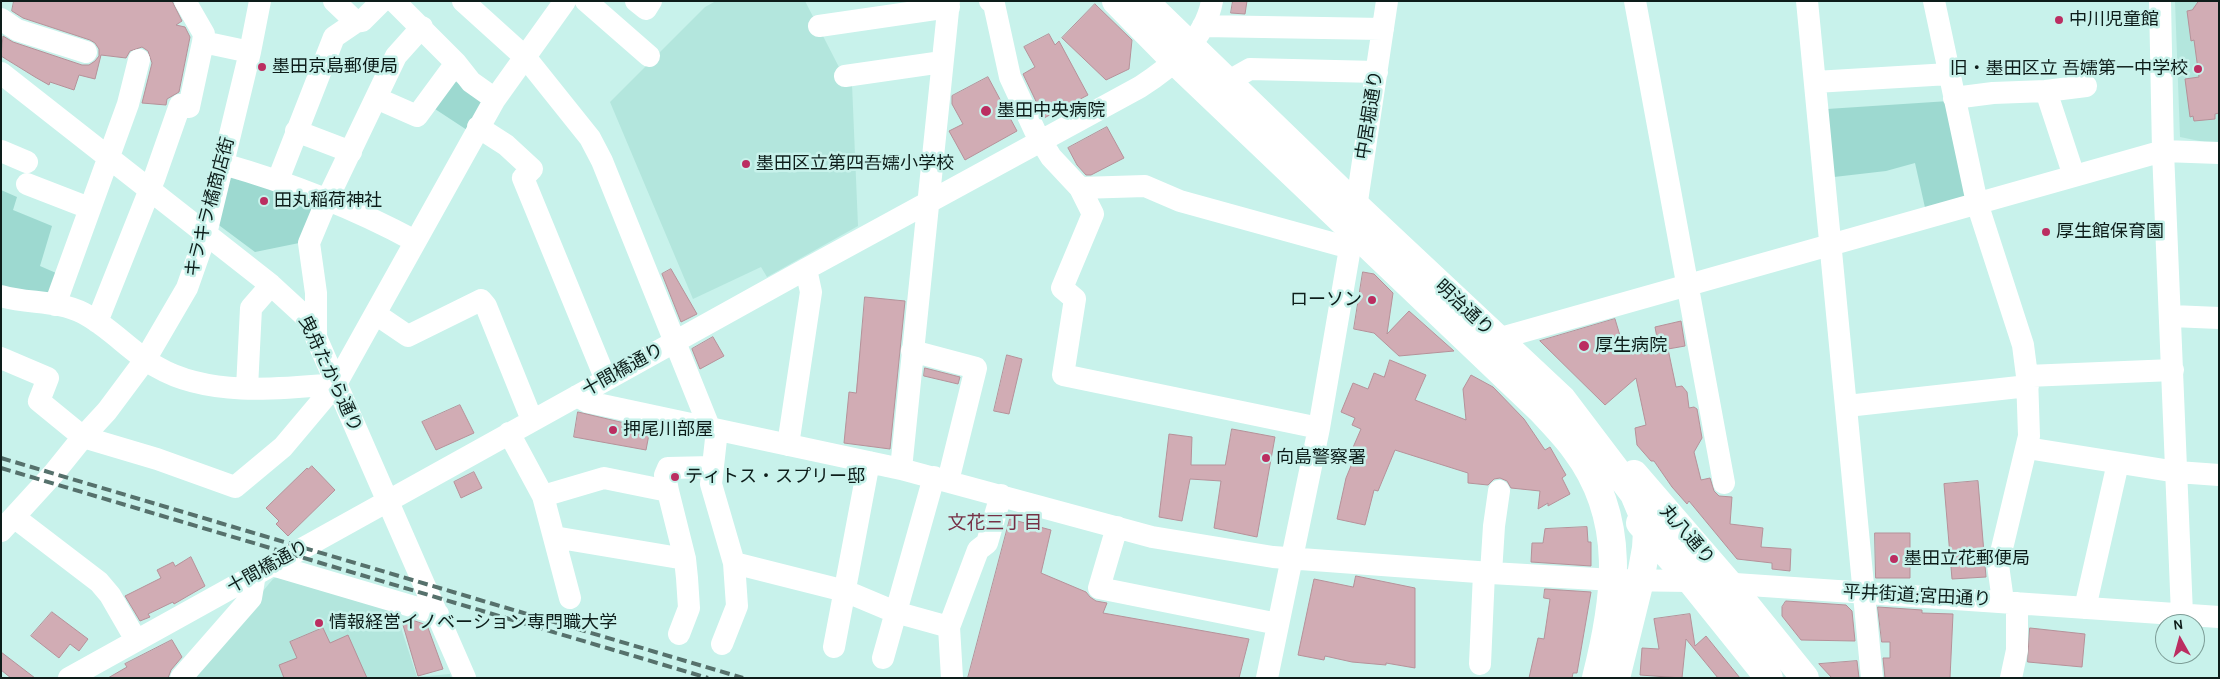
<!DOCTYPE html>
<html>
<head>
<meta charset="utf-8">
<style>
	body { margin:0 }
	#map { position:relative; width:2220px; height:679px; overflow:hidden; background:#c8f2eb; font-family:Karla,sans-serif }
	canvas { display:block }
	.frame { position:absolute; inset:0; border:2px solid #0d1d1a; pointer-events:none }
	.north { position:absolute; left:2155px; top:614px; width:50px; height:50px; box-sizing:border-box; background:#c8f2eb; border:1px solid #7d9d97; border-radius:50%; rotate:353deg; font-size:14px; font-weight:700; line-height:20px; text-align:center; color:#0d1d1a }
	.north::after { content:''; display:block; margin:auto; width:18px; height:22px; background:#bb2e61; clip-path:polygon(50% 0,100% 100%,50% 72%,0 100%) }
</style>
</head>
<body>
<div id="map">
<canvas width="2220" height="679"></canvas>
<div class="frame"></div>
<div class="north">N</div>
</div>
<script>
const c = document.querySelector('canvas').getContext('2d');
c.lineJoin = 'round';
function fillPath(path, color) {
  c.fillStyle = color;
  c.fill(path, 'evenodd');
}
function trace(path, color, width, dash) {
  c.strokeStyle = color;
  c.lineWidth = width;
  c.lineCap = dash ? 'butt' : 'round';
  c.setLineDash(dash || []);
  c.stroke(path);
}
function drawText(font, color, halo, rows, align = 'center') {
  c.font = font + ' Karla,"Noto Sans JP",sans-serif';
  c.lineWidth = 5;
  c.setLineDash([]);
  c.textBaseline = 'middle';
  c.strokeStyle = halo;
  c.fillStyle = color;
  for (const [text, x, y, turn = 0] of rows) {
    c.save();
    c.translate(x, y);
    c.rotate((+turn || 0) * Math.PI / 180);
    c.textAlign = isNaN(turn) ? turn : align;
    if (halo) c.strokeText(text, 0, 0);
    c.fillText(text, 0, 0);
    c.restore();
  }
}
fillPath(new Path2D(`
	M716,1h89l37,72 10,11 6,142 -91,51 -6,-10 -68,32 -83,-197 95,-95z
	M2175,1h44v144l-39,-8z
	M283,574l111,32 23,71 33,-3 1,4h-261l83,-99z`), '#b3e6dd');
fillPath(new Path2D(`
	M455,81l31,21 -19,28 -32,-21z
	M1949,101l16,98 -39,13 -11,-49 -29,8 -52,6 -7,-68z
	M227,176l90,24 -13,42 -49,10 -39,-29z
	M1,190l16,7 -4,13 39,16 -12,40 23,10 -10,25 -52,-13z`), '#9dd9d0');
const building = new Path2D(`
	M14,1h158l10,20 -6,4 9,2 5,10 -11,55 -12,7 -1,6 -24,-2 10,-40 -4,-12 -6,-4 -12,4 -4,7 -25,-3 -6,24 -16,-4 -5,15 -24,-8 -1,3 -14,-8 -34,-21 2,-20 10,6 69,23h7l6,-4 4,-5v-7l-4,-6 -5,-3 -67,-22 -11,-7z
	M1233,1h14l-2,13 -14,-1z
	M2199,1h20v112l-4,1v5l-21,2 -1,-5 -3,1 -5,-38 14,-2 -5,-37 -3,1 -4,-30 5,-1z
	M1095,4l37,36 -3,29 -23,11 -44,-42z
	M1049,34l6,11 4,-4 29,54 -44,23 -21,-44 12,-7 -11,-20z
	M988,77l29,54 -52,29 -16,-29 14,-7 -11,-20v-8z
	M1107,127l17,31 -33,17h-5l-9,-10 -9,-17z
	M671,269l26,45 -16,8 -19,-48z
	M1363,272l11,2 19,19 -6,41 22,-23 45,40 -55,5 -25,-23 -20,-4z
	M865,297l40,4 -15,148 -46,-6 5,-51 7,1z
	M1615,319l9,30 34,-6 -3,-16 26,-6 4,25 -17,3 8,38 6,-1 5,6 2,16 5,-1 3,2 5,29 -8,14 7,28 9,-2 4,13 5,5 13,1 -2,27 33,4 -2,19 30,2 -1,22 -18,-2v-6l-35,-4 -48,-58 -2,3 -15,-17 -18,-26h-3l-14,-16 -2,-17 11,-3 -10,-47 -31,27 -65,-64z
	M713,337l11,19 -24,13 -8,-20z
	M1007,355l15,4 -13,55 -15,-3z
	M1390,360l36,15 -11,25 51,20 -3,-31 8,-14 22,12 31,32 21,31 5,-3 16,28 -4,3 8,16 -22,12v-3l-10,6 2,-18 -29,-3 -4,-7 -7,-3 -6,1 -6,6 -20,-2v-10l-73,-23 -17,41 -4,-1 -9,35 -28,-6 9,-41 7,-17 -5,-2 13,-30 -9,-4 3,-7 -14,-6 12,-29 15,6 6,-16 10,4z
	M925,368l35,9 -2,7 -34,-8z
	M460,405l14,28 -38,17 -14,-28z
	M578,412l72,17 -4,21 -72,-13z
	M1232,429l43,8 -18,100 -43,-9 7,-47 -31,-2 -8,42 -23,-4 10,-83 23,3 -1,28h34z
	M312,466l23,24 -47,46 -12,-12 3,-3 -13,-13 41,-40 1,1z
	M474,472l8,16 -21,10 -7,-16z
	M1978,481l8,96 -34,2 -8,-95z
	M1010,519l41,11 -10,43 45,19 4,5 6,4 11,2 -4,10 146,26 -10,39h-271z
	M1587,527l1,15h3v24l-60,-4 1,-19h11l2,-14z
	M1875,533h35v45h-34z
	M191,557l14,29 -31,18 -1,-2 -25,12 2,3 -10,4 -15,-25 36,-18 -4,-8 16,-8 2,4z
	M1356,576l59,12v80l-29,-5v2l-34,-3 -27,-6 -1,4 -26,-5 16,-76 39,8z
	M1545,589l46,3 -14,81h-4l-1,5h-43l9,-40 6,1 6,-40 -6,-1z
	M1786,601l60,4 6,6 3,30 -54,-1 -19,-24v-9z
	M1878,607l44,3v3l31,1 -3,64h-65l-2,-20h7v-16h-8z
	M52,612l36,27 -9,12 -9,-7 -11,14 -28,-22z
	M1690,614l5,32 11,-10 34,42h-22l-32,-39 -4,39 -42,-3 2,-27 17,1 -5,-30z
	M415,621l12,4 16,44 -25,7 -15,-51z
	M323,628l7,15 18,-8 19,43h-83l-5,-13 18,-7 -7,-16z
	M2030,628l55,6 -3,33 -54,-5z
	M172,640l10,17 -11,13 -3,8h-60l19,-11 -2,-3z
	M1,652l34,26h-24l-10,-8z
	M1857,661l2,17h-27l-13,-14z`);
fillPath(building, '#d1acb4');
trace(building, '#b59199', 1);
trace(new Path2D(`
	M185,1l19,33 -1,8 47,10
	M334,1l22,21
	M394,1l62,62 15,19 24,17
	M463,1l63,57 64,80 12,23 108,268
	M586,1l63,55
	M636,1l10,8 5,-8
	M990,1l4,3 16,73 25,54 16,26 29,31 13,26 -31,74 13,11 -12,76 256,53
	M1635,1l89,482
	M1807,1l65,677
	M1934,1l43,202 46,142 4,31 2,60 -31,129 5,36
	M2160,1l3,150 19,463
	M1,19l16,11 69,22
	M819,26l130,-19
	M1203,26l180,3
	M1,73l270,212 37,34 157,359
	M845,76l97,-14
	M1227,82l23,-13 127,3
	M1815,82l134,-8
	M2046,91l40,-5
	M376,98l41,18 39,-53
	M1954,98l39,-5 53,-2 28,85
	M478,127l28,18 26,24 -9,9 83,202
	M296,131l55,21
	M1,151l26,11
	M223,164c67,19 131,44 192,77
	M278,180l56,-143 22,-15 6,-1 20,-20
	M27,184l62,24
	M1080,188l65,-2 35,15 170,47
	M1,296c27,8 57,4 82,17 27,14 48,39 74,54 51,30 124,22 179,17
	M55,305l73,-201 11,-44
	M377,315l31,21 73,-36 5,6 46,114
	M2172,316l47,2
	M97,322l57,-143 26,-74 9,2 14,-65
	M316,334v-41l-7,-50 18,-43 69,-144 26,-29
	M1497,339l666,-188 56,2
	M912,351l64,17 -28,113
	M1,358l47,20 -9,23 44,36 74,22 78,28 48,-40 53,-63 159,-285 70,-98
	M2027,376l146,-6
	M247,388l4,-80 20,-23
	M577,396l11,6 313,67 251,68 121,20 218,16 123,7 77,1 528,36
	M1847,406l181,-20
	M717,430l-6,54 23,79 3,43 -15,38
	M509,433l34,63 61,-18 64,13 -3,-16 3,-7 44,-1
	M788,445l23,-153 -5,-23
	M2027,448l150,24 42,3
	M901,469l48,-468
	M668,491l17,68 2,19 2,30 -10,26
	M543,496l27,102
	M14,517l85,65 11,13 26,45
	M1117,527l-18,61 179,36
	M1,531l53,-58 29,-36 24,-26 38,-51 42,-72 19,-54 44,-182 10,-51
	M554,537l131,22
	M734,563l111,28 50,21 54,15
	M272,565l166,49
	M1491,573l3,-47 5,-35
	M2085,608l33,-145
	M834,647l35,-185
	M883,658l51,-181
	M1480,664l4,-91
	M69,678l737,-409 334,-182c31,-20 65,-47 72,-86
	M181,678l70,-80 4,-24
	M952,678l-3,-51 29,-77 9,-7 14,-48
	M1267,678l52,-250 31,-180 37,-247
	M2011,678l6,-28v-47`), '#fff', 22);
trace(new Path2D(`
	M1116,1l60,61 364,347c12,13 25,26 35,40 53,70 41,150 21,229
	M1144,1l211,204 207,194 72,95 10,24 3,13 -1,17 -6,33 -24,97
	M1634,474l95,110 76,94
	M1640,523l51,58 78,97`), '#fff', 28);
trace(new Path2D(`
	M1,458l742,220
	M1,468l707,210`), '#56716c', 4, [10, 5]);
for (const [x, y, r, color] of [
	[2059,20,5,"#bb2e61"],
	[262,67,5,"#bb2e61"],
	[2198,69,5,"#bb2e61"],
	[986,111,6,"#bb2e61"],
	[746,164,5,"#bb2e61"],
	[264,201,5,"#bb2e61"],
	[2046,232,5,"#bb2e61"],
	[1372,300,5,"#bb2e61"],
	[1584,346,6,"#bb2e61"],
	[613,430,5,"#bb2e61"],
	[1266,458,5,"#bb2e61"],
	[675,477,5,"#bb2e61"],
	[1894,559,5,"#bb2e61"],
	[319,623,5,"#bb2e61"]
]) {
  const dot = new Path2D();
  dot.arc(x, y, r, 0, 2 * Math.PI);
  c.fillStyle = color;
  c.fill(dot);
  trace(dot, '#c8f2eb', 2);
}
drawText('18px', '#0d1d1a', '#c8f2eb', [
	["中川児童館",2069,20],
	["墨田京島郵便局",272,67],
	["旧・墨田区立 吾嬬第一中学校",2188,69,"right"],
	["墨田中央病院",997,111],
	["墨田区立第四吾嬬小学校",756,164],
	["田丸稲荷神社",274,201],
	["厚生館保育園",2056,232],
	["ローソン",1362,300,"right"],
	["厚生病院",1595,346],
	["押尾川部屋",623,430],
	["向島警察署",1276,458],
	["ティトス・スプリー邸",685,477],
	["墨田立花郵便局",1904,559],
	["情報経営イノベーション専門職大学",329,623]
], 'left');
drawText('18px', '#0d1d1a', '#c8f2eb', [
	["中居堀通り",1370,115,-81],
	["キラキラ橘商店街",210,207,-75],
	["明治通り",1464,308,43],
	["十間橋通り",623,370,-29],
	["曳舟たから通り",330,374,65],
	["丸八通り",1687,535,49],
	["十間橋通り",268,567,-29],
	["平井街道;宮田通り",1917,596,3]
]);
drawText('19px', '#763045', '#c8f2eb', [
	["文花三丁目",995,524]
]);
</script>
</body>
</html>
